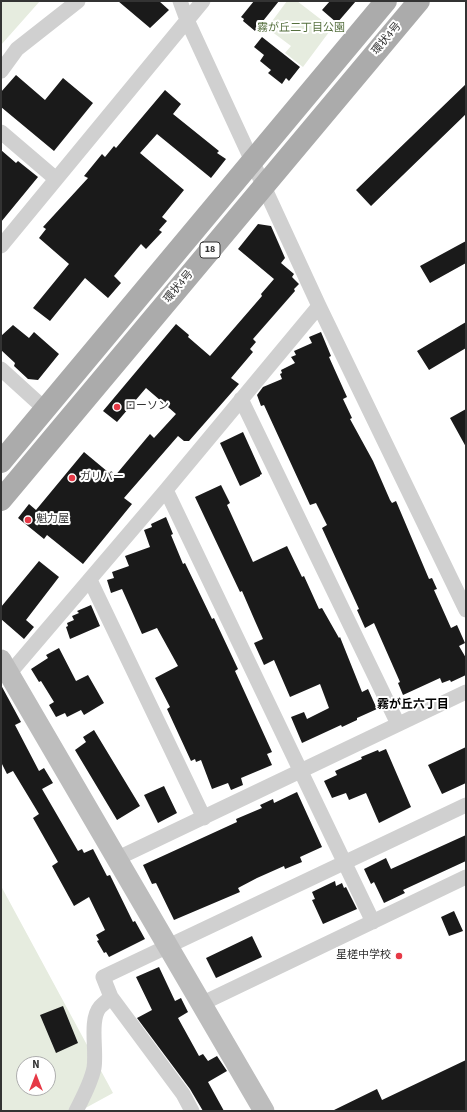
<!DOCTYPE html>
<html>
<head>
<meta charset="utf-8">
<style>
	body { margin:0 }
	#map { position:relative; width:467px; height:1112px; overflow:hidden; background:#fff; font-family:"Source Sans 3",sans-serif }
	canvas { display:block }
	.frame { position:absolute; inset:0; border:2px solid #333; pointer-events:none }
	.north { position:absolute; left:16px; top:1056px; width:40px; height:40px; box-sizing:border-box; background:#fff; border:1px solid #adadad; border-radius:50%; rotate:0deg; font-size:11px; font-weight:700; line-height:16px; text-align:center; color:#333 }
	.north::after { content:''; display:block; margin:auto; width:14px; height:18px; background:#e63946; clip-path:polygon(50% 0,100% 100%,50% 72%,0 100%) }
</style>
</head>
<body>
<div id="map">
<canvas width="467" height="1112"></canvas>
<div class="frame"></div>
<div class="north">N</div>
</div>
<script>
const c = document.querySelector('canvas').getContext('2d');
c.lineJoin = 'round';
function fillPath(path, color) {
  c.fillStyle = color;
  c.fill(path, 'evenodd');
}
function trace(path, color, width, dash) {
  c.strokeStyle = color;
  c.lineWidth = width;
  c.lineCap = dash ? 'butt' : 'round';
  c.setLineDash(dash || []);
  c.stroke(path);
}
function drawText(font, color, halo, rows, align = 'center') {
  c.font = font + ' "Source Sans 3","Noto Sans JP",sans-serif';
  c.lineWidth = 4;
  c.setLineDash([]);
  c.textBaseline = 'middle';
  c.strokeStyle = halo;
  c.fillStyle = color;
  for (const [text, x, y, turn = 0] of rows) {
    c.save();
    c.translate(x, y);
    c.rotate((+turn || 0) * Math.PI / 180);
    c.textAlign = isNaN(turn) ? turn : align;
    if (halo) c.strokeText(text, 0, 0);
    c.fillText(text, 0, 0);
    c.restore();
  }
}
fillPath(new Path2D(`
	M1,1h39l-39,44z
	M287,1h10l35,27 -29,39 -18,-14 6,-7 -24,-18z
	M1,886l112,207 -33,18h-79zM24,1064h24v24h-24z`), '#e6ecdf');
fillPath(new Path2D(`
	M118,1h41l10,9 -19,18z
	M254,1h25l-24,30 -12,-10 1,-2 -3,-2z
	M330,1h26l-19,22 -15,-13z
	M262,37l38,30 -11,14 -3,-3 -4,6 -14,-11 3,-3 -11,-9 4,-6 -10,-8z
	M16,75l29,25 18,-22 30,25 -39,48 -53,-44v-15z
	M466,84v30l-95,92 -15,-16z
	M165,90l16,14 -8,10 46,37 -2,2 9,6 -15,19 -54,-44 -17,19 44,37 -22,27 5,4 -8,9 3,2 -16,17 -5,-5 -27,32 7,7 -13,15 -23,-20 -35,43 -17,-13 36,-44 -30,-26 7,-9 -3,-2 45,-49 -4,-2 18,-22 3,3 9,-11 2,2z
	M1,150l15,13 2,-2 20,16 -37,45z
	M258,224l13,2 14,32 -4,5 13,11 -2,3 7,7 -5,5 1,2 -42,48 3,3 -6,7 3,3 -22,26 8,6 -50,57h-5l-6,-5 -54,62 8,6 -49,60 -36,-29 -3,4 -26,-21 11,-14 7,6 48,-58 30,25 36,-43 4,4 22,-24 -30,-26 -29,34 -14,-11 73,-87 13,11 -1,2 22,19 52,-60 -1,-2 13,-15 -36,-30z
	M466,241v22l-36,20 -10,-17z
	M466,322v26l-37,22 -12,-19z
	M13,325l16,13 5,-6 25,22 -21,26 -10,-1 -14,-13 1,-3 -14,-13v-14z
	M321,332l10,24 -2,1 18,40 -4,2 9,19 -2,1 23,42 17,39 2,3 4,-2 33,78 3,-1 5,11 -3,1 17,38 6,-3 8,18 -6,3 7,12v17l-15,7 -1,-2 -8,3 -2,-5 -37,17 -5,-12 2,-1 -26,-59 -9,5 -8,-18 2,-1 -37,-81 5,-3 -11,-22 -6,2 -46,-100 -3,1 -4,-11 6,-8 19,-8 -2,-5 2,-1 -1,-3 14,-7 -4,-6 5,-2 -2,-4 18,-8 -3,-6z
	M466,409v38l-16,-29z
	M243,432l19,42 -2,1v1l-20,10 -20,-43z
	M221,485l9,18 -3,2 26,57 34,-16 15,31 2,-1 15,33 3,-1 17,30 1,-1 22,55 6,-3 9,20 -20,9v2l-15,7 -1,-2 -39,18 -11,-26 13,-5 3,7 22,-11 -9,-24 -30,13 -16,-37 -10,5 -10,-22 9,-4 -8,-18 -13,-30 -2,1 -45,-95z
	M166,517l7,17 -2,1 12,29 2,-1 27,56 2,-1 24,51 -3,2 37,81 -5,2 5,11 -31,13 2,7 -12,5 -3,-7 -16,6 -11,-29 -5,2 -1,-3 -4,2 -24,-52 3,-2 -15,-29 23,-12 -21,-38 -15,6 -20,-45 -11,4 -4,-13 7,-2 -2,-6 17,-6 -4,-10 25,-9 -6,-17 8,-3 -1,-3z
	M39,561l20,16 -33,43 8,7 -10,12 -23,-20v-12z
	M91,605l9,21 -30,13 -4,-12 2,-1 -1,-3 7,-3 -2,-4 7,-3 -2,-2z
	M59,648l17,33 12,-6 16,28 -20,12 -3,-5 -14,7 -2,-4 -9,4 -7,-12 5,-3 -13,-21 -2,1 -8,-13 17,-11 -2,-3z
	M1,685l20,37 -6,3 24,46 5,-3 9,15 -11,6 36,62 4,-2 2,4 9,-4 14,27 3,-1 23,47 2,-1 10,18 -36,18 -3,-5 -2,1 -7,-12 2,-1 -3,-5 9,-5 -16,-33 -15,9 -22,-40 6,-4 -25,-44 6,-4 -26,-43 -6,3 -6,-12z
	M94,730l46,76 -23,14 -42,-70 11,-8 -3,-5z
	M466,747v36l-24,11 -14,-29z
	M386,749l25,58 -32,16 -13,-30 -17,7 -3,-7 -14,5 -8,-17 13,-6 -2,-4 27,-12 -1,-2 17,-7 1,2z
	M164,786l13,27 -19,10 -14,-28z
	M297,792l25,55 -22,10 2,5 -17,7 -1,-3 -27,12 -19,10 2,4 -66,28 -18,-37 -4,1 -9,-19 94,-43 -1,-3 26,-11 -2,-3 13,-6 1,4z
	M466,835v26l-63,29 2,3 -21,10 -10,-21 -3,2 -7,-15 22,-11 5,11z
	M335,881l1,5 6,-3 2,5 2,-1 11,22 -34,15 -11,-24 3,-1 -3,-7z
	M454,911l9,20 -14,5 -8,-19z
	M252,936l10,21 -46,21 -10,-20z
	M159,967l16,34 6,-3 7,14 -10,6 21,38 4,-2 5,7 9,-5 10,15 -19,11 16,29h-21l-13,-22 -53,-71 15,-8 -16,-33z
	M63,1006l15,37 -22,10 -16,-38z
	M466,1060v51h-134l45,-22 5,11z`), '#1a1a1a');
trace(new Path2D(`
	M180,1l7,19 132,286 147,304
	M1,71l16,-22 61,-48
	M1,132l55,47
	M1,246l202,-245
	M1,369l44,40
	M241,399l157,325
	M166,490l207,432
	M90,580l114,238
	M9,674l157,-184 153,-184
	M116,859l350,-167
	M201,1004l265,-127
	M76,1111c7,-14 15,-28 18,-43 3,-17 -5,-48 6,-61 3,-3 8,-7 11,-10
	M192,1111l-9,-17 -72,-97 -8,-20 363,-172`), '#d0d0d0', 15);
trace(new Path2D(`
	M1,660l263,451`), '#bdbdbd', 21);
trace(new Path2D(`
	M1,462l385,-461
	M1,500l418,-499`), '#ababab', 22);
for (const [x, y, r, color] of [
	[117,407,4,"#e63946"],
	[72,478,4,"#e63946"],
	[28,520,4,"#e63946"],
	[399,956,4,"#e63946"]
]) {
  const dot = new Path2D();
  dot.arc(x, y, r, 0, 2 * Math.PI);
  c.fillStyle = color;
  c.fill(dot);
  trace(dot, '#fff', 1.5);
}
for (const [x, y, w] of [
	[210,250,20]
]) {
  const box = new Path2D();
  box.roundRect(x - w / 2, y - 8, w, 16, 3);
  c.fillStyle = '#fff';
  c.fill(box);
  trace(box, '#333', 1);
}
drawText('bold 10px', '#333', null, [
	["18",210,250]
]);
drawText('11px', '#56703f', '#fff', [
	["霧が丘二丁目公園",301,29]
]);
drawText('11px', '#333', '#fff', [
	["環状4号",387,39,-50],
	["環状4号",179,287,-50]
]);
drawText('11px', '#333', '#fff', [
	["ローソン",125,407],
	["ガリバー",80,478],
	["魁力屋",36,520],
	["星槎中学校",391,956,"right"]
], 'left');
drawText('bold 12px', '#000', '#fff', [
	["霧が丘六丁目",413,705]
]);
</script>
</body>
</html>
